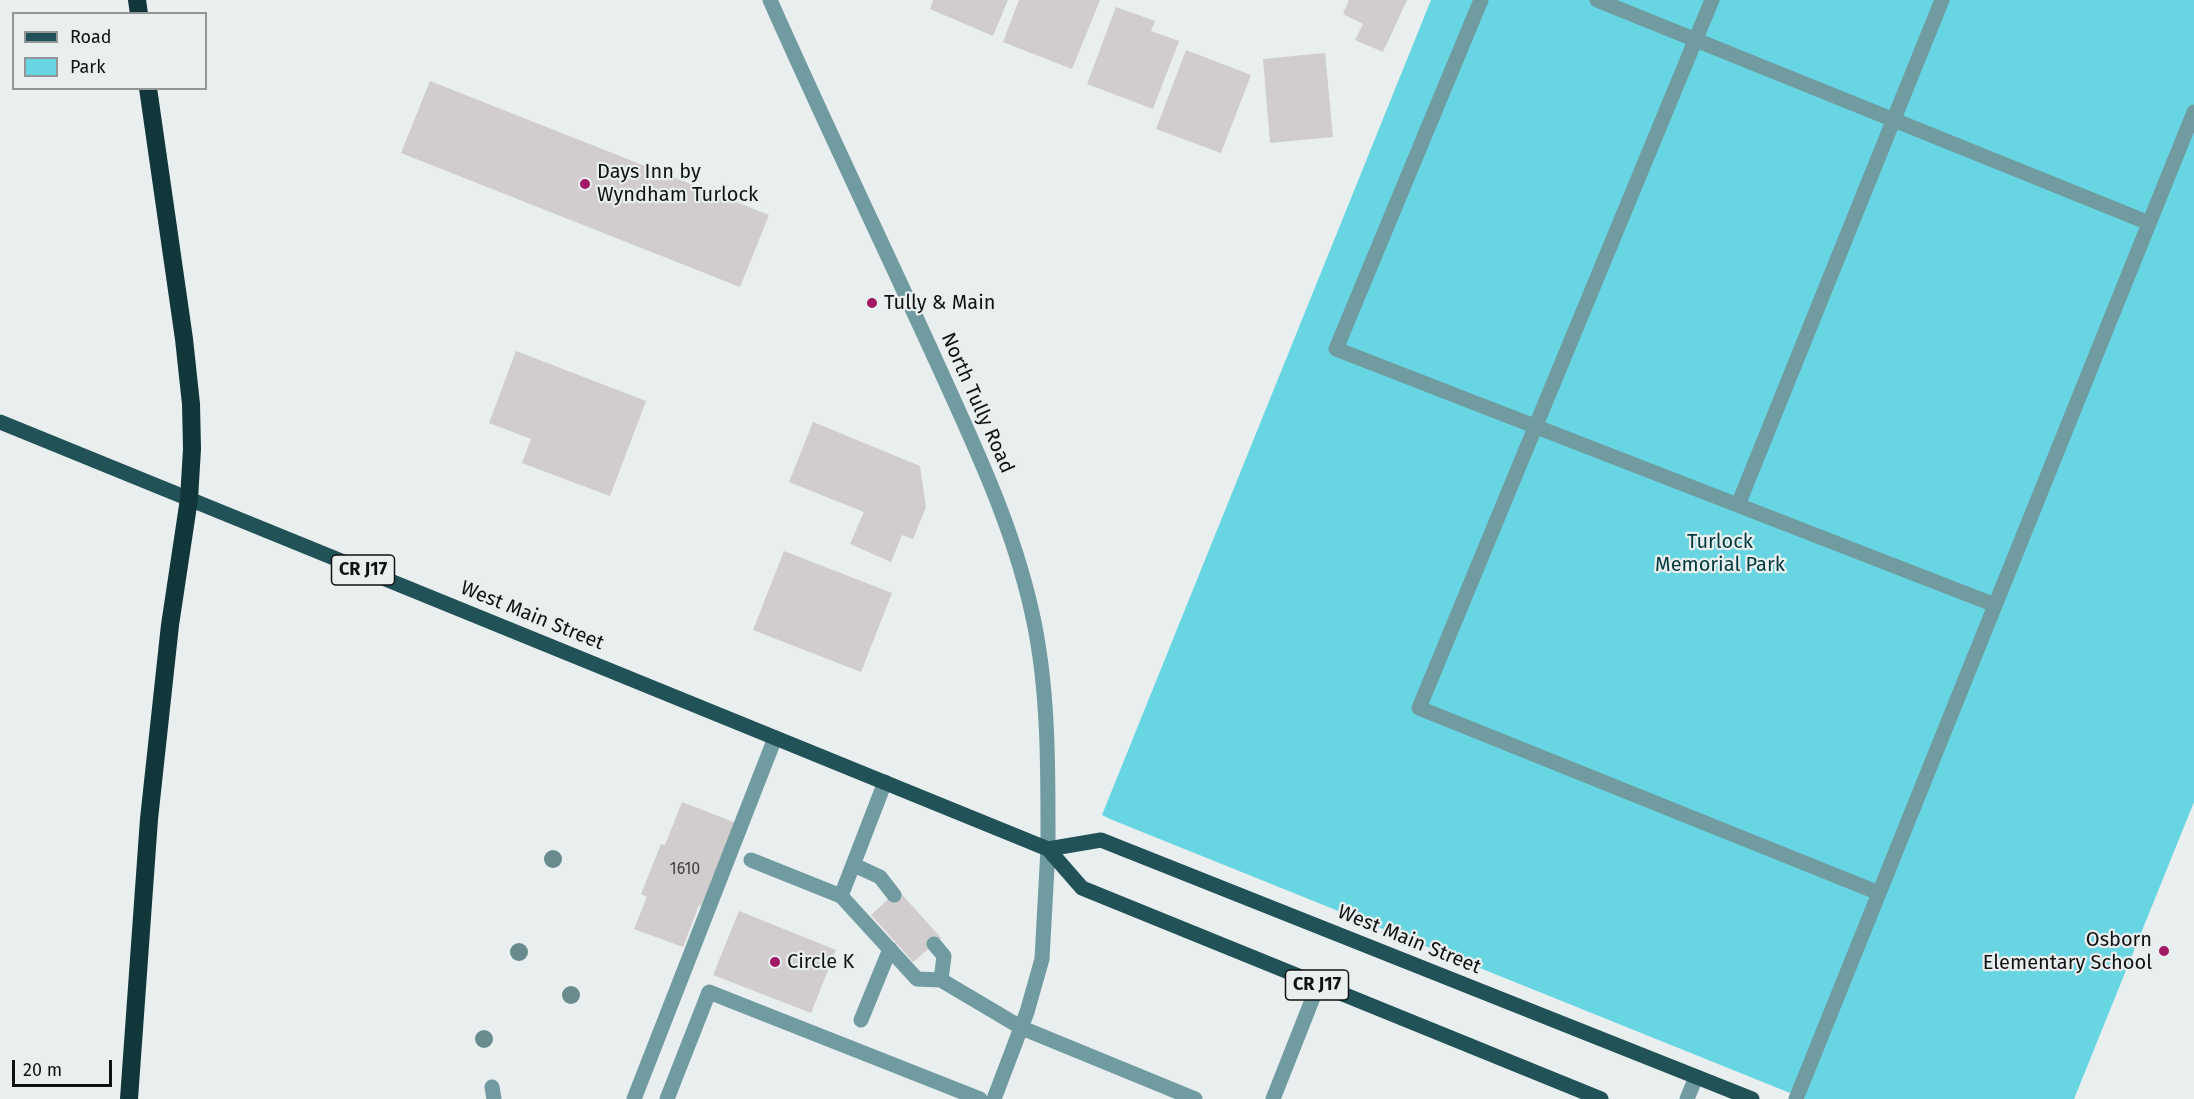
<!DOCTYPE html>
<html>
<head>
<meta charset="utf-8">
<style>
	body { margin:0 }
	#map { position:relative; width:2194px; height:1099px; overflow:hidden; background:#e9eeef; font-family:"Fira Sans",sans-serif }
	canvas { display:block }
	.legend { position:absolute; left:12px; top:12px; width:195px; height:78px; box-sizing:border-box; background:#e9eeef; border:2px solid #929697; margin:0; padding:8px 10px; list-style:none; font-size:18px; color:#101212 }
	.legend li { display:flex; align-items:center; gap:12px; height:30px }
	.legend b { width:30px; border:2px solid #929697 }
	.scale { position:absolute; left:12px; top:1060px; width:100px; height:27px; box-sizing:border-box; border:3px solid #101212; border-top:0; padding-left:8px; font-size:18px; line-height:21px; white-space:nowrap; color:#101212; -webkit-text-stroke:4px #e9eeef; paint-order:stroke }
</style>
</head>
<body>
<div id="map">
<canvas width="2194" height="1099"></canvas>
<ul class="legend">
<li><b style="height:8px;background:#205257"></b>Road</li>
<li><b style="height:16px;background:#67d6e2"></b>Park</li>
</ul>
<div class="scale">20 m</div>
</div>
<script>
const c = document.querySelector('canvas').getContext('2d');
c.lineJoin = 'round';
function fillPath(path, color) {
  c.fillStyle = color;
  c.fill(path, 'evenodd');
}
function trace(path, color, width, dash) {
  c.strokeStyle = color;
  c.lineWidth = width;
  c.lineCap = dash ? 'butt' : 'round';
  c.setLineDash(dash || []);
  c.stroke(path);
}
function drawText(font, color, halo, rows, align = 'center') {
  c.font = font + ' "Fira Sans",sans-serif';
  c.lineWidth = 4.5;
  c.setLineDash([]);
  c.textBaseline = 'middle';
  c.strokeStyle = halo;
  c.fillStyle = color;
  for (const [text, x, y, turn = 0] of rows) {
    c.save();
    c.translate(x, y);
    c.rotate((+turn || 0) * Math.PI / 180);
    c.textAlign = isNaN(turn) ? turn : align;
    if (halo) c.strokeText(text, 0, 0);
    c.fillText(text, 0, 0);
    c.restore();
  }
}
fillPath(new Path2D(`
	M1431,0h763v802l-120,297h-269l-695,-280 -8,-4z`), '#67d6e2');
fillPath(new Path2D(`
	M933,0h75l-15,36 -63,-27z
	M1019,0h81l-28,69 -69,-27z
	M1349,0h58l-24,52 -28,-12 8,-16 -20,-10z
	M1116,7l39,14 -4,10 28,10 -26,68 -66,-25z
	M1186,50l65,25 -30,78 -65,-24z
	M1325,53l8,84 -63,6 -7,-84z
	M430,81l339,134 -29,72 -339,-134z
	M516,351l130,50 -36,95 -88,-33 9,-24 -42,-16z
	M813,422l107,44 6,41 -13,32 -11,-4 -11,27 -41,-18 14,-32 -75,-30z
	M784,551l108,42 -31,79 -108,-42z
	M682,802l54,21 -32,84 -5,-2 -16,42 -49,-18 13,-32 -6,-3 20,-50 4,1z
	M898,890l43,48 -28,24 -42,-47z
	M739,911l97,39 -25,63 -98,-38z`), '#d1ccce');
trace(new Path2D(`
	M1481,0l-145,349 659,256
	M1597,0l552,223
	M1712,0l-293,708 460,185
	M1738,505l204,-505
	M751,860l90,36 44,-114
	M854,865l26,12 14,18
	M841,896l76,83 24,1 81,48 173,71
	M934,944l10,12 -3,24
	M861,1020l29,-71
	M492,1087l2,12
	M634,1099l141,-361
	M667,1099l42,-107 271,107
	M1273,1099l45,-114
	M1687,1099l9,-22
	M1796,1099l398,-987`), '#709ba0', 15);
trace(new Path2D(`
	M994,1099l33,-87 15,-53 6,-110`), '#709ba0', 15);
trace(new Path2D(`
	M770,0c54,122 112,242 167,363 39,86 80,171 98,264 14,72 13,148 13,222`), '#709ba0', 15);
trace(new Path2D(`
	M0,422l1048,427 34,39 519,211
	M1048,849l53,-9 651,259`), '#205257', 15);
trace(new Path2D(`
	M137,0l2,14
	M129,1099l20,-280 21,-194 19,-126 3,-50 -1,-45 -7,-65 -36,-251`), '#12373b', 18);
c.fillStyle = '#698b8e';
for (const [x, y] of [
	[553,859],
	[519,952],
	[571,995],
	[484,1039]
]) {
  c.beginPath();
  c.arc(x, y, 9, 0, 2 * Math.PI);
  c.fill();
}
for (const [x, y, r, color] of [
	[585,184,6,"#a11965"],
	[872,303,6,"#a11965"],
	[2164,951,6,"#a11965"],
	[775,962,6,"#a11965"]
]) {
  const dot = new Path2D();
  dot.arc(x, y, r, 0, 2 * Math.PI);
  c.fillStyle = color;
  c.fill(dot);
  trace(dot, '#e9eeef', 2);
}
drawText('16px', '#404041', null, [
	["1610",685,870]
]);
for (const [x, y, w] of [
	[363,570,63],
	[1317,985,63]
]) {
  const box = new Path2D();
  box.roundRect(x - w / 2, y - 15, w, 30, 4.5);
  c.fillStyle = '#e9eeef';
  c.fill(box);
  trace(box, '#101212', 1.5);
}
drawText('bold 18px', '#101212', null, [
	["CR J17",363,570],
	["CR J17",1317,985]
]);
drawText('20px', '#101212', '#e9eeef', [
	["Days Inn by",597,172],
	["Wyndham Turlock",597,195],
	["Tully & Main",884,303],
	["Osborn",2152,940,"right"],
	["Elementary School",2152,963,"right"],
	["Circle K",787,962]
], 'left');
drawText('20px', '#101212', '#e9eeef', [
	["North Tully Road",977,403,66],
	["West Main Street",532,616,22],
	["West Main Street",1409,940,22]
]);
drawText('20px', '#003a3f', '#e9eeef', [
	["Turlock",1720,542],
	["Memorial Park",1720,565]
]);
</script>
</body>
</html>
